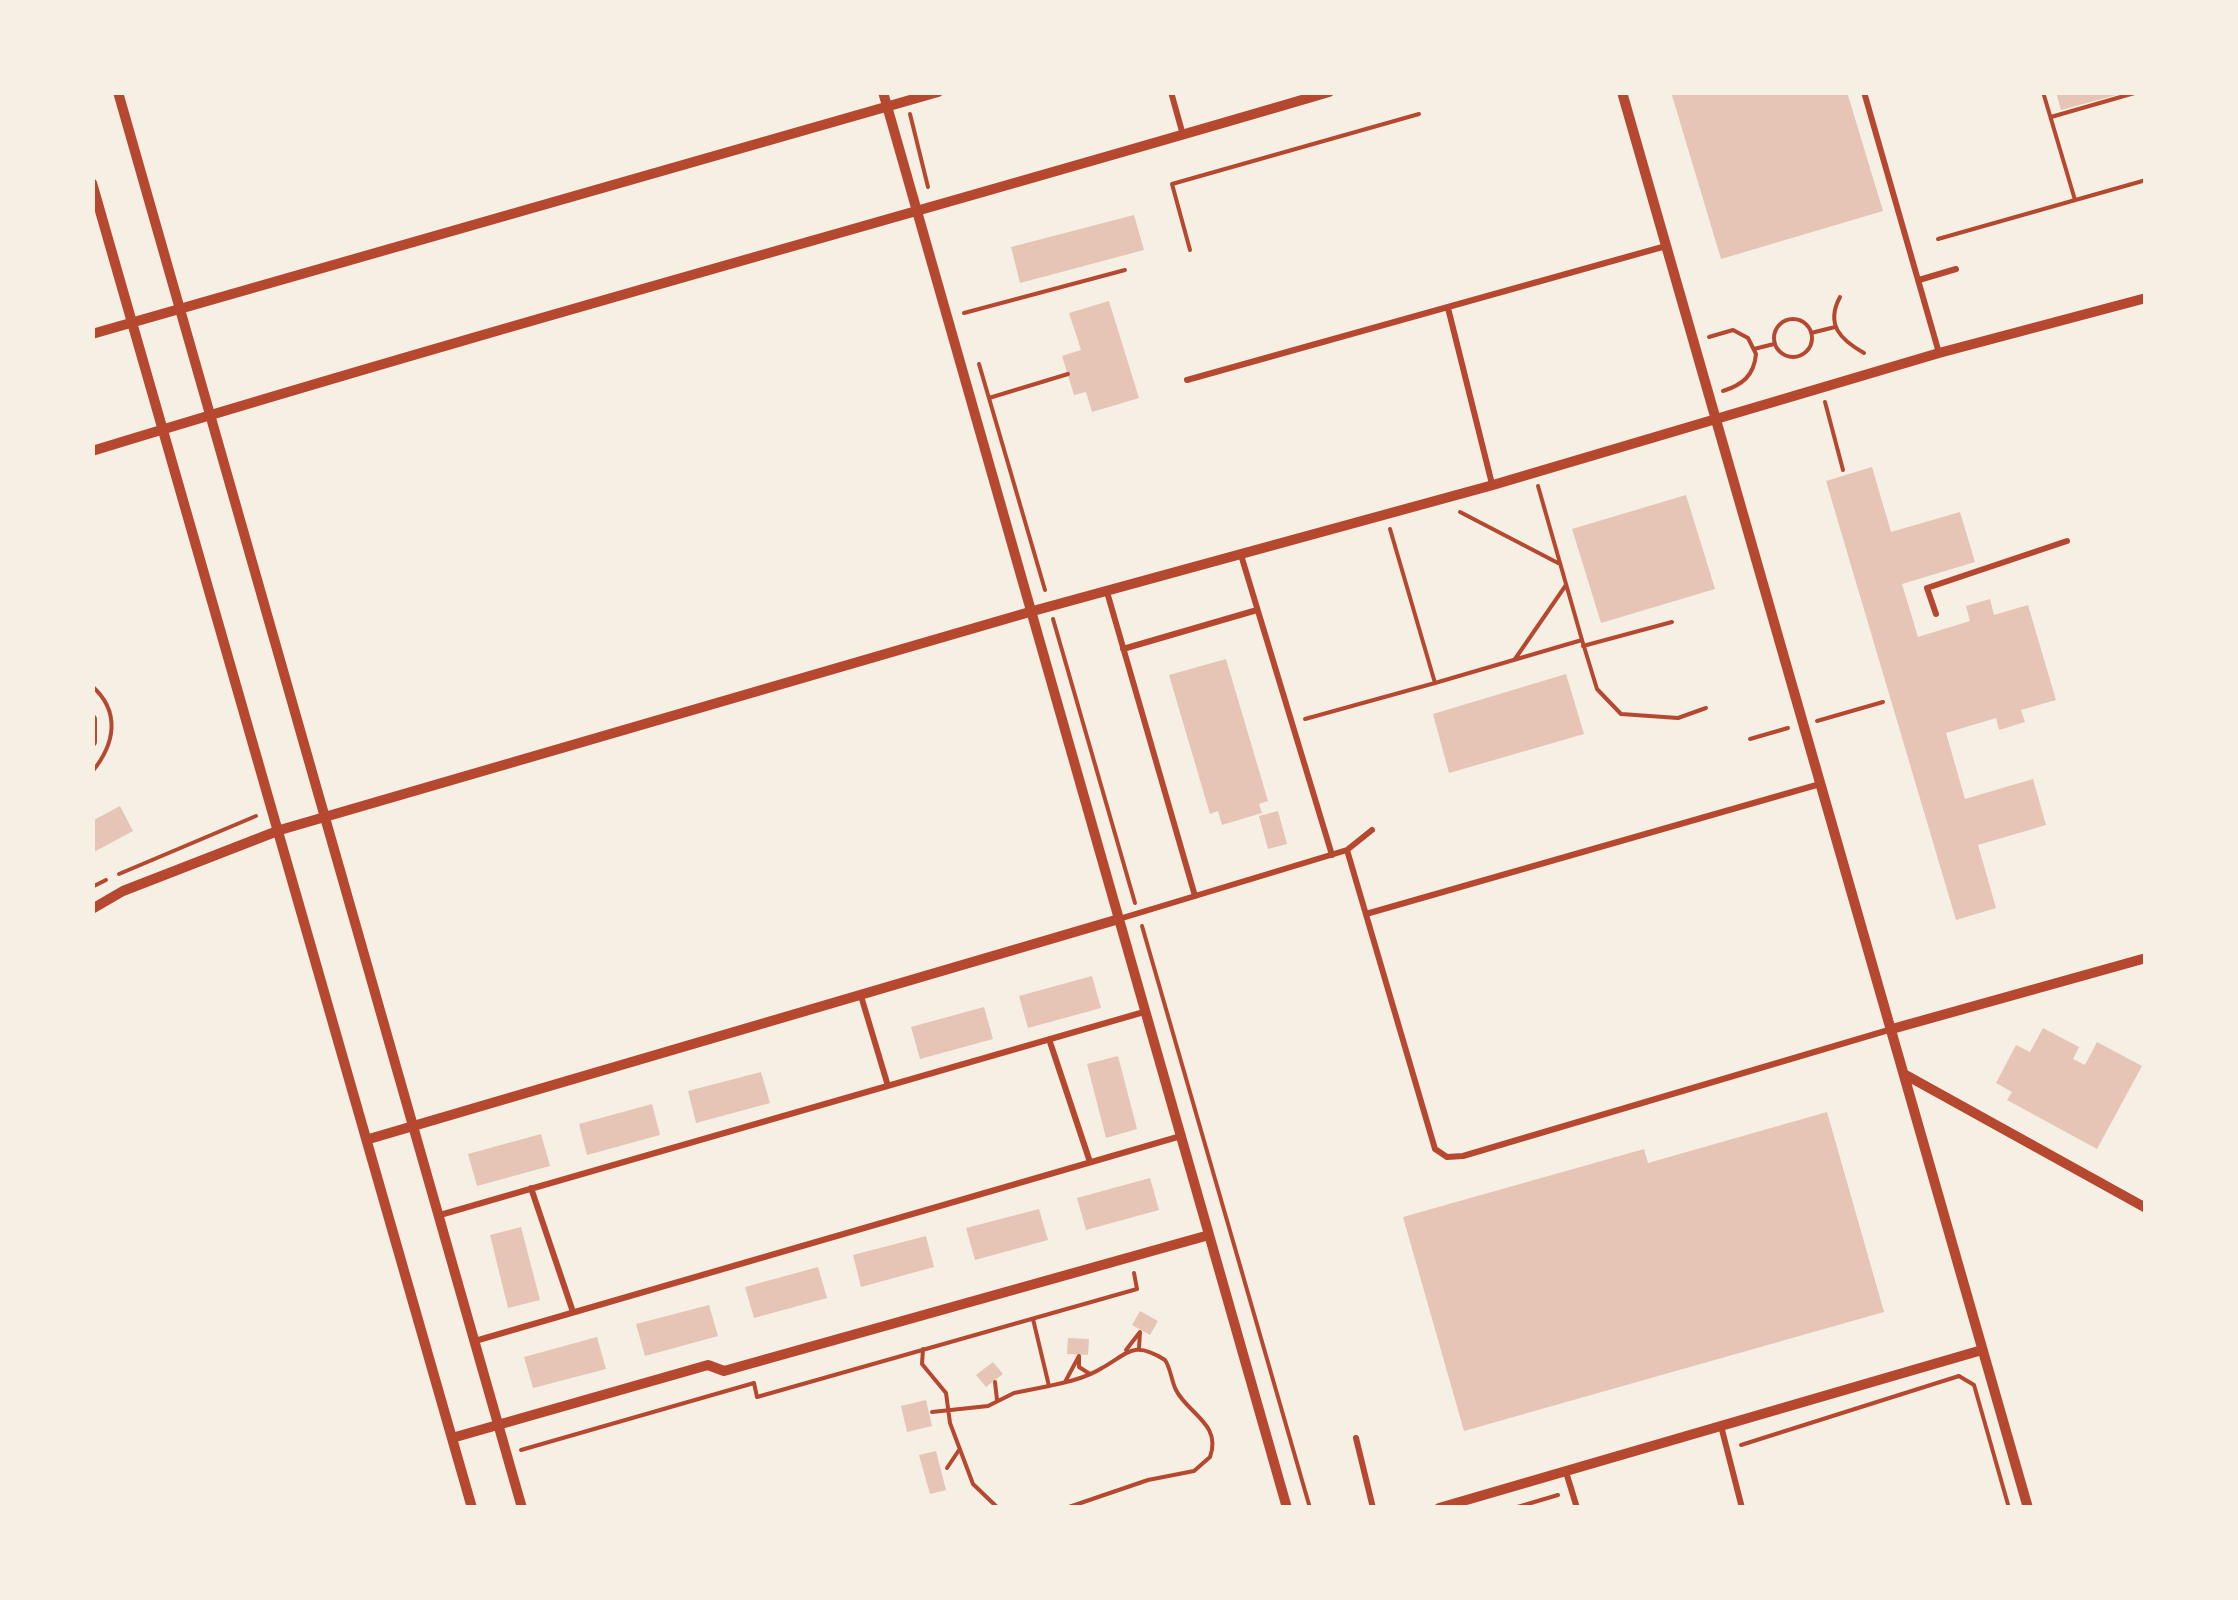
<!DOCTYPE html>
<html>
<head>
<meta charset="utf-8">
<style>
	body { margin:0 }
	#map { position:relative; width:2238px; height:1600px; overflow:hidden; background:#f6efe4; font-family:"Space Grotesk",sans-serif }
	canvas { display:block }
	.frame { position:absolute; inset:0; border:95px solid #f6efe4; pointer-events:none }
</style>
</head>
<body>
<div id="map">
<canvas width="2238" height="1600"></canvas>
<div class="frame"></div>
</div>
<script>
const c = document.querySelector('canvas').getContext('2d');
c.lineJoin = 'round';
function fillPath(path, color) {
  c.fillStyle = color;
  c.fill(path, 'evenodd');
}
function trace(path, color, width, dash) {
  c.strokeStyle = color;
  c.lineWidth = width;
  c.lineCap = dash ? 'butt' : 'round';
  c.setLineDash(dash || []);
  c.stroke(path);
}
fillPath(new Path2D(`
	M1671,92h176l36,119 -162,48z
	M2056,92h64v2l-59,16z
	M1134,215l10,35 -124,33 -9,-36z
	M1109,301l30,97 -47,14 -6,-20 -12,3 -12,-39 19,-6 -12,-37z
	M1872,467l19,65 69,-20 15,50 -73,22 16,53 52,-16 -4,-15 24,-7 4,16 34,-10 28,95 -35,10 4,12 -26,8 -3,-12 -50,15 19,66 68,-20 13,46 -68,20 18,63 -40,12 -130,-439z
	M1686,495l29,94 -114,34 -29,-94z
	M1226,659l42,142 -9,3 3,9 -40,12 -4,-14 -8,3 -41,-139z
	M1566,674l18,60 -135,39 -16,-59z
	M120,806l13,25 -41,22v-32z
	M1278,811l9,33 -19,5 -9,-33z
	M1092,976l9,32 -73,20 -9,-32z
	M984,1007l9,32 -73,20 -9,-32z
	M2043,1028l36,19 -6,12 12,6 12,-23 45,24 -45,83 -90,-49 5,-8 -16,-9 20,-38 14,7z
	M1118,1056l19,73 -31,9 -19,-74z
	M761,1072l9,31 -74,20 -8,-32z
	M652,1104l8,31 -73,20 -8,-31z
	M1827,1112l57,200 -420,119 -61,-214 241,-68 4,14z
	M541,1134l9,32 -73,20 -9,-32z
	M1150,1178l9,32 -73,20 -9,-32z
	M1039,1209l9,31 -73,20 -9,-32z
	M521,1227l19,73 -32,8 -18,-73z
	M926,1236l8,31 -73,20 -8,-32z
	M818,1267l9,31 -73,20 -9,-31z
	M709,1305l9,31 -73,20 -9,-32z
	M1140,1311l18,10 -8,14 -18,-10z
	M597,1337l9,32 -73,19 -9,-31z
	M1068,1338l21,1 -1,16 -21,-1z
	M993,1362l10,12 -17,13 -10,-12z
	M926,1400l6,26 -25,6 -6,-26z
	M936,1451l10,39 -16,4 -11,-39z`), '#e6c5b7');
trace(new Path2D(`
	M2043,92l32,108
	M910,114l18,73
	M2051,117l87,-25
	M1938,239l208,-59
	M1190,250l-18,-66 247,-70
	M1840,297c-15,28 1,43 24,56
	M964,313l161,-43
	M1774 338a19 19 0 1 1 38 0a19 19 0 1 1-38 0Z
	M1811,333l24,-6
	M1709,337l24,-7 15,8 8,16c-2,22 -14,31 -33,37
	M1754,349l20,-5
	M979,364l66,226
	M989,398l79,-24
	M1825,402l18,68
	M1538,486l44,154
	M1460,512l98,51
	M1053,619l82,284
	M1583,646l89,-24
	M1515,659l51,-74
	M1435,683l147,-43 15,49 24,25 57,4 28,-10
	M92,686c29,26 23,58 0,86
	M1305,719l130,-36 -45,-154
	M1817,721l66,-19
	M1750,739l38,-11
	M119,874l137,-58
	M92,887l14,-7
	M1142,926l168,582
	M1033,1319l16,67c18,-4 37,-8 53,-18 27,-15 31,-28 63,-8 6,9 6,20 11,30 12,24 46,34 34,67l-16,14 -46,9 -82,28
	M923,1349l-1,15 24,29 4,30 23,61 25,24
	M1126,1350l14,-18 -1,16
	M995,1382l2,18
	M1065,1382l14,-26v11l11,7
	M932,1412l56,-6 26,-13 35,-7
	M1741,1445l218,-69 15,9 35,123
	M521,1450l233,-67 3,14 380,-108 -3,-16
	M947,1468l12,-18
	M1514,1508l44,-13`), '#b5482f', 4);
trace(new Path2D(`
	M1171,92l12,43
	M1864,92l75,261
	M1919,280l37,-11
	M1448,308l44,176
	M1187,380l479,-134
	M1241,555l91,300
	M1107,592l88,304
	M1936,614l-9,-26 140,-47
	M1123,649l134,-39
	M1347,850l25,-20
	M1366,914l454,-130
	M1119,919l228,-69 88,299 12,8 16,-1 429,-127
	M861,996l27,90
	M1049,1039l41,123
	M531,1188l42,124
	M440,1215l704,-203
	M475,1341l706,-205
	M1721,1426l21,82
	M1356,1438l17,70
	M1566,1472l11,36`), '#b5482f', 6);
trace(new Path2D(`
	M118,92l404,1416
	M883,92l404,1416
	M1622,92l406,1416
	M92,183l380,1325
	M92,334l846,-242
	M92,451c411,-126 826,-238 1237,-359
	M92,719v23
	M92,909l31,-18 157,-61 753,-219 460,-126 446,-132 207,-55
	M1892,1029l254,-71
	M1904,1074l242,134
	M369,1139l750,-220
	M452,1438l256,-73 16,6 485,-136
	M1439,1508l543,-158`), '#b5482f', 10);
</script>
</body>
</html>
